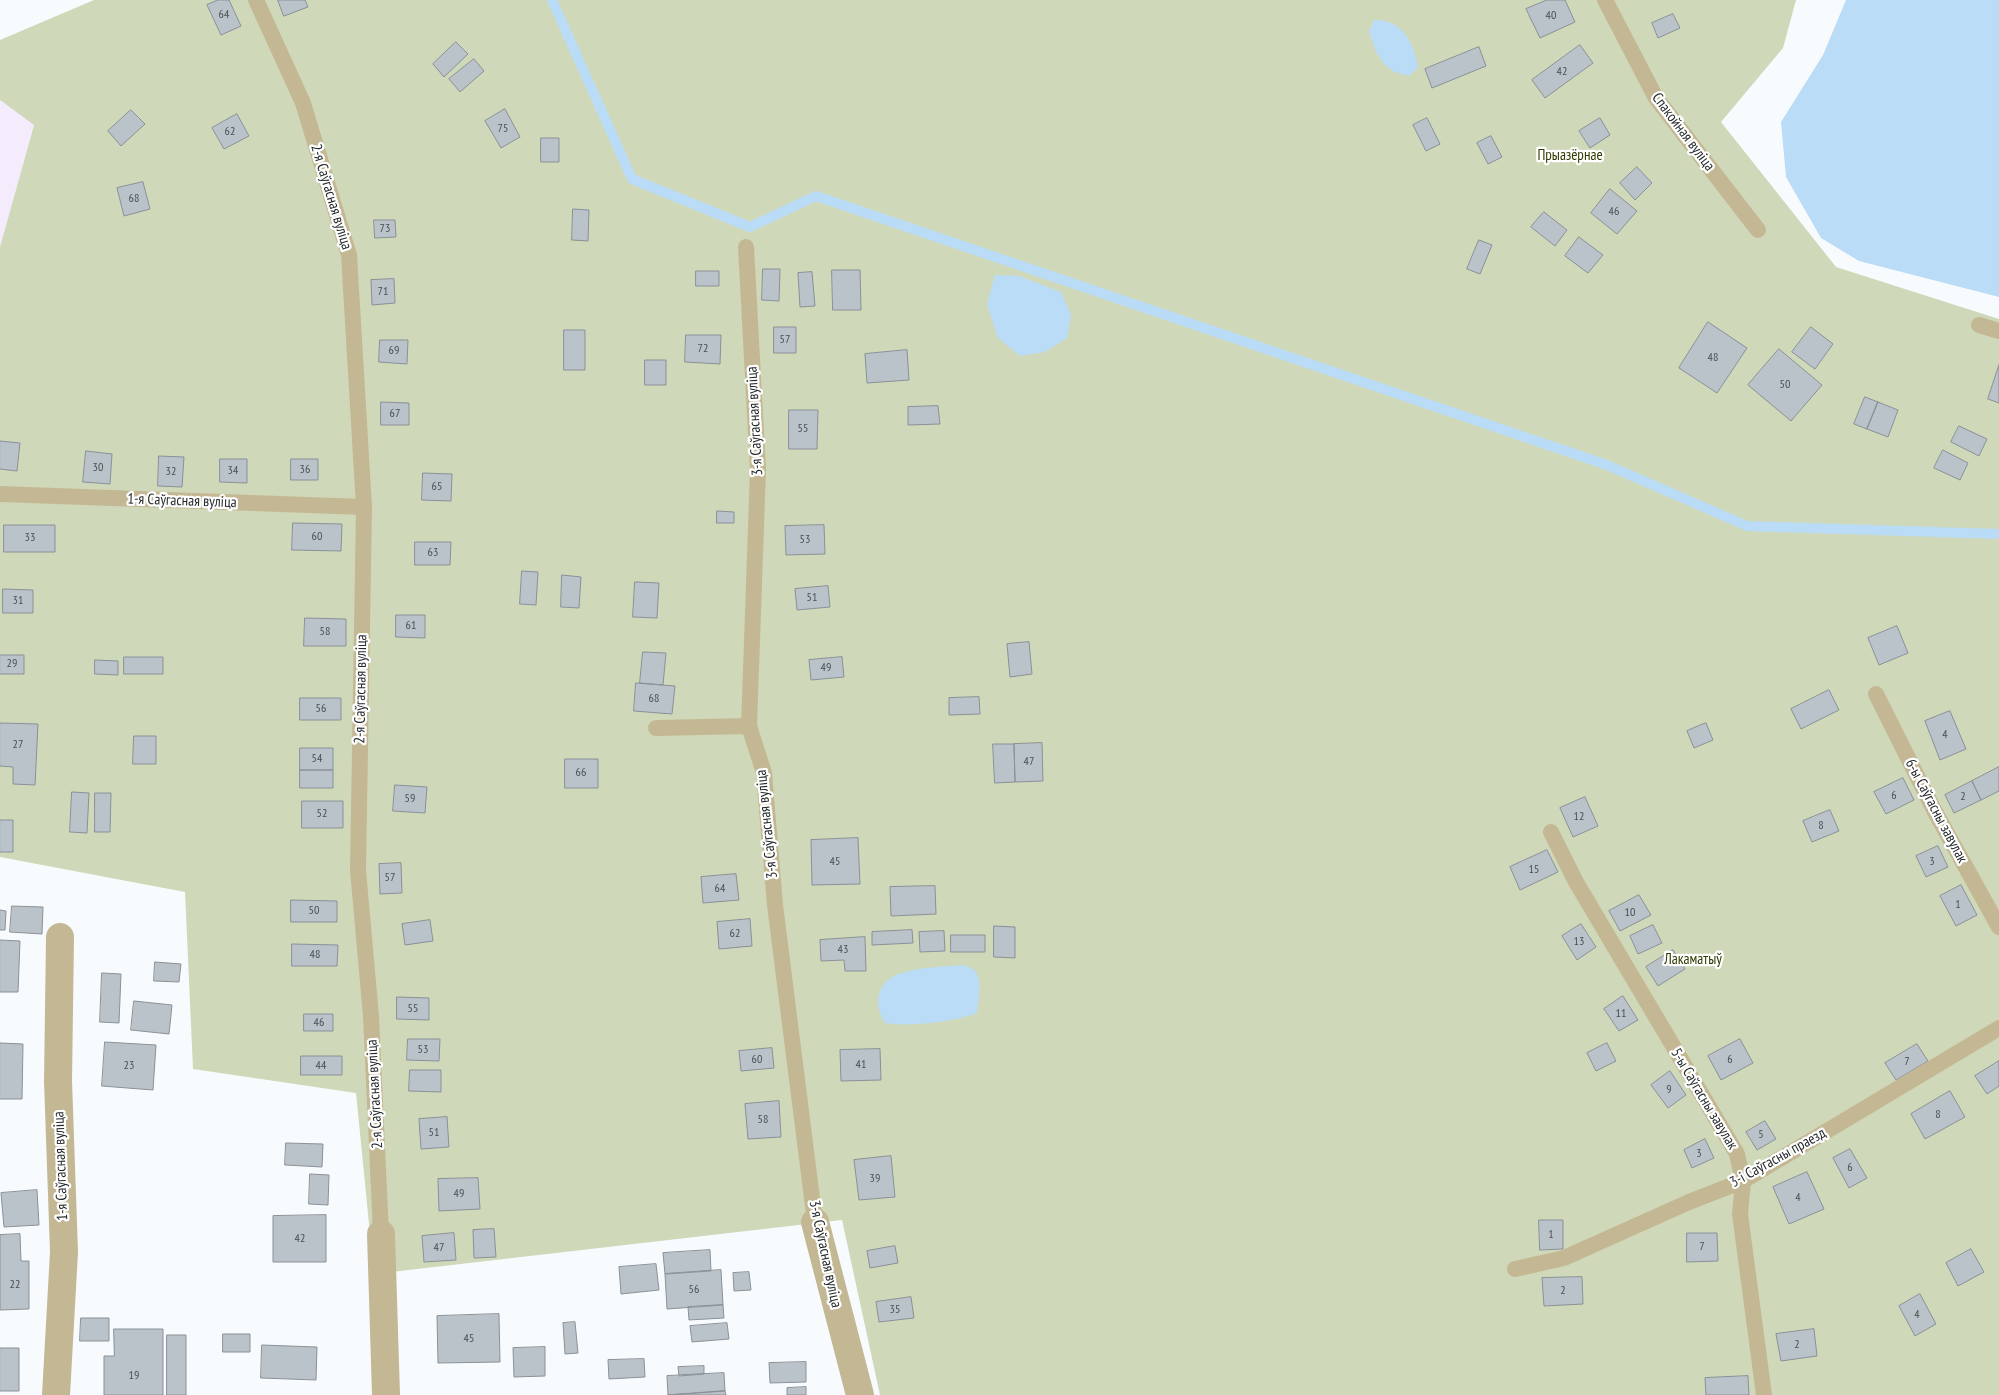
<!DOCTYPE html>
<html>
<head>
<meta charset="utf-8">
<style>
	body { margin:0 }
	canvas { display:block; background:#f7fbfe }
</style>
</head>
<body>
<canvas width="1999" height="1395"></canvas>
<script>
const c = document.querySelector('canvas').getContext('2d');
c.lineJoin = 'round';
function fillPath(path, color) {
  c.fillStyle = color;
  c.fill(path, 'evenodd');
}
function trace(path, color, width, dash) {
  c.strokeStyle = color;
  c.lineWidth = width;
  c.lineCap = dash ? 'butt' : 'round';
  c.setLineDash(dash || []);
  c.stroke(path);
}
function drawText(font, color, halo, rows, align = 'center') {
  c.font = font + ' "PT Sans Narrow",sans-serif';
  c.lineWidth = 4.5;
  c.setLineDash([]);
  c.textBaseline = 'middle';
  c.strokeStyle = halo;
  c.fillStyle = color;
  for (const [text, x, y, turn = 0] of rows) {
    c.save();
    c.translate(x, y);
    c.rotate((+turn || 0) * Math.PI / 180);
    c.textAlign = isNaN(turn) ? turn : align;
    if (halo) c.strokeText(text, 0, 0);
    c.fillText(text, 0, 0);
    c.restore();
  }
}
fillPath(new Path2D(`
	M0,100l34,24 -34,123z`), '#f4ecfd');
fillPath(new Path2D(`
	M94,0h1702l-13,48 -62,74 115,145 163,52v1076h-1119l-38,-175 -468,54 -18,-181 -163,-24 -8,-177 -185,-35v-610l34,-122 -34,-25v-60z`), '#cfd9b9');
fillPath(new Path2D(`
	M1846,0h153v297l-140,-36 -38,-23 -35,-61 -5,-55 42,-67z
	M1374,20c29,0 39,21 44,47l-9,9 -15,-4 -10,-8 -8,-12 -7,-21z
	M995,275l24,1 42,16 10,23 -4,23 -22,14 -25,4 -22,-18 -11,-34z
	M961,965c4,1 9,2 12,4 11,9 5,32 4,44 -22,9 -69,14 -92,10 -13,-20 -7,-44 17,-50 19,-6 40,-6 59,-8z`), '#badcf6');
trace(new Path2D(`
	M552,0l80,179 118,48 66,-31 791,269 140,61 252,8`), '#badcf6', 10);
const building = new Path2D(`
	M218,0h11l12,26 -20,9 -14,-30z
	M278,0h27l3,7 -24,9z
	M1547,0h18l10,22 -35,16 -14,-29z
	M1673,14l7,14 -22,10 -6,-15z
	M456,42l12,12 -24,23 -11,-13z
	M1580,45l13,18 -48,35 -13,-18z
	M1479,47l7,19 -54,22 -7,-19z
	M474,59l10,12 -24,21 -11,-13z
	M505,109l15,28 -19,11 -16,-27z
	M131,110l14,14 -24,22 -13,-15z
	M237,114l12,22 -25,13 -12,-21z
	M1427,118l13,26 -14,7 -13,-26z
	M1600,118l10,17 -20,13 -11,-17z
	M1491,136l11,21 -14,7 -11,-21z
	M541,138h18v24h-18z
	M1637,167l15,16 -17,17 -15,-17z
	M143,182l7,27 -26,7 -7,-28z
	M1610,189l27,22 -20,23 -26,-21z
	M573,209l16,1 -1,31 -16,-1z
	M1544,212l23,18 -12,16 -24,-19z
	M374,220h21l1,17 -21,1z
	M1579,237l24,18 -15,18 -23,-17z
	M1479,240l13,5 -12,29 -13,-5z
	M763,269h17l-1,32 -17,-1z
	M832,270h28l1,40h-28z
	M696,271h23v15h-23z
	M812,272l3,34 -15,1 -2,-34z
	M394,279l1,24 -23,2 -1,-25z
	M1708,322l39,26 -30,45 -38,-25z
	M774,327h22v26h-22z
	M1811,327l22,17 -18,25 -23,-17z
	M564,330h21v40h-21z
	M686,335h35l-1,29 -35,-2z
	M380,340h28l-1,24 -28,-2z
	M1779,349l43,36 -31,36 -43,-36z
	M907,350l2,30 -42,3 -2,-29z
	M645,360h21v25h-21z
	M1999,365v38l-11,-4z
	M1865,397l13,5 -11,27 -13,-5z
	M381,402l28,1v22h-28z
	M1878,402l20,8 -10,27 -21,-8z
	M938,406l2,18 -32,1v-18z
	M789,410h29l-1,39h-28z
	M1959,426l28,13 -8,17 -28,-14z
	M0,441l20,2 -3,28 -17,-2z
	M1943,450l25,13 -8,17 -26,-12z
	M86,451l26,3 -2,30 -27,-2z
	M159,456l25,1 -2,30 -24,-1z
	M220,459h27v24l-27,-1z
	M291,459h27v21h-27z
	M423,473l29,1 -1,27 -29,-1z
	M717,511l17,1v11h-17z
	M293,523l49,1 -1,27 -49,-1z
	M4,525h51v27h-51z
	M824,525l1,29 -39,1 -1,-29z
	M415,542h36l-1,23h-35z
	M522,571l16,1 -2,33 -16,-1z
	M562,575l19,2 -2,31 -18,-1z
	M635,582l24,1 -2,35 -24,-1z
	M828,586l2,21 -33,3 -2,-21z
	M3,589l30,1v23h-30z
	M396,615h29v23l-29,-1z
	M305,618l41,1v27h-42z
	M1897,626l11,27 -29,12 -11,-27z
	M1029,642l3,32 -22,3 -3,-33z
	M643,652l23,1 -3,32 -23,-2z
	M0,655h24v19h-24z
	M124,657h39v17h-39z
	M842,657l2,20 -33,3 -2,-20z
	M95,660l23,1v14l-23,-1z
	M636,683l39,3 -3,28 -38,-3z
	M1829,690l10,20 -38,19 -10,-20z
	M979,697l1,17 -31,1v-17z
	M300,698h41v22h-41z
	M1950,711l16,38 -26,11 -15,-39z
	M0,723l38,1 -3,61 -22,-1v-17l-13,-1z
	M1706,723l7,17 -19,8 -7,-17z
	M134,736h22v28h-23z
	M1042,743l1,38 -28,1 -1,-38z
	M993,744h21l1,38 -20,1z
	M300,748h33v22h-33z
	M565,759h33v29h-33z
	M1999,767v24l-18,9 -9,-19z
	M300,770h33v18h-33z
	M1903,778l11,22 -28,14 -12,-22z
	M1972,781l9,19 -27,13 -9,-18z
	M395,785l32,2 -2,26 -32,-2z
	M72,792l17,1 -2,40 -17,-1z
	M95,793h16l-1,39h-15z
	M1585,797l13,29 -25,11 -13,-29z
	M302,801h41v27h-41z
	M1830,810l9,21 -27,11 -9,-21z
	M0,820h13v32h-13z
	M858,838l2,46 -48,1 -1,-45z
	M1938,846l10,21 -22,10 -10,-21z
	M1547,850l11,22 -38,18 -10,-23z
	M401,863l1,30 -22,1 -1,-30z
	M736,874l3,26 -36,3 -2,-26z
	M1961,885l16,30 -21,11 -16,-30z
	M935,886l1,28 -45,2 -1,-29z
	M1639,895l12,20 -31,16 -11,-20z
	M291,900l46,1v21h-46z
	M12,906l31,1 -1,27 -32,-2z
	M0,910l6,1 -1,19h-5z
	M750,919l2,27 -33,3 -2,-27z
	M430,920l3,21 -28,4 -3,-21z
	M1581,924l15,23 -19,13 -15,-24z
	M1653,925l9,18 -24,11 -8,-18z
	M994,926l21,1v31l-21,-1z
	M912,930l1,13 -41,2v-13z
	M944,931l1,20 -25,1 -1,-20z
	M951,935h34v17h-34z
	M865,937l1,34h-21l-1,-11 -23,1 -1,-21z
	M0,940l20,1 -2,51h-18z
	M292,944l46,1 -1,21h-45z
	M1673,950l12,19 -27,17 -12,-19z
	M155,962l26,2 -2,18 -25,-1z
	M102,973l19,1 -2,49 -19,-1z
	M1623,996l15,24 -19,11 -15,-22z
	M397,997l32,1v22l-32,-1z
	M134,1001l38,4 -3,29 -38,-4z
	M304,1014h29v17h-29z
	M408,1039h32l-1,22 -32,-1z
	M1740,1039l13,24 -32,17 -13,-24z
	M105,1042l51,3 -3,45 -51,-4z
	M0,1043l23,1 -1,55h-22z
	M1607,1043l9,18 -20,10 -9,-18z
	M1917,1044l11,17 -32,19 -11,-17z
	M772,1048l2,20 -33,3 -2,-20z
	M880,1049l1,31 -40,1 -1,-31z
	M301,1056h41v19h-41z
	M1999,1061v25l-12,8 -12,-18z
	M410,1070h31v22l-32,-1z
	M1670,1071l16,24 -18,13 -17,-23z
	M1950,1091l15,26 -40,22 -14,-25z
	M779,1101l2,36 -33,2 -3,-35z
	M447,1117l2,30 -28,2 -2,-30z
	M1765,1121l11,18 -19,11 -11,-18z
	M1705,1139l9,19 -22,10 -8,-18z
	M286,1143l37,1 -1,23 -37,-2z
	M1850,1149l17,29 -18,10 -16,-30z
	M891,1156l4,41 -36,3 -5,-40z
	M1807,1172l17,37 -35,15 -16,-37z
	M310,1174l19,1 -1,30 -19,-1z
	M478,1178l2,31 -41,2 -1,-32z
	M37,1190l2,35 -35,2 -3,-34z
	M326,1215v47h-53v-46z
	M1539,1220h24v29l-23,1z
	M494,1229l2,28 -22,1 -1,-28z
	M454,1233l2,27 -32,2 -2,-26z
	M1687,1233h30l1,28 -31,1z
	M20,1234l1,27h8v48l-29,1v-75z
	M895,1246l3,17 -28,5 -3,-17z
	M1971,1249l13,23 -26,14 -12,-23z
	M710,1250l1,21 -46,3 -2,-21z
	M656,1264l3,26 -38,4 -2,-27z
	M721,1270l2,35 -56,4 -2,-35z
	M749,1272l2,18 -17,1 -1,-18z
	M1582,1277l1,27 -39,2 -2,-28z
	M1920,1294l16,30 -21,12 -16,-30z
	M911,1297l3,21 -35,4 -3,-20z
	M723,1305l1,13 -35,2 -1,-13z
	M499,1314l1,48 -62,1 -1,-47z
	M81,1318h28v23h-29z
	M575,1322l3,31 -13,1 -2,-31z
	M727,1323l2,16 -37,3 -2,-16z
	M114,1329h49v66h-59v-39h10z
	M1814,1329l3,27 -36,5 -5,-27z
	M223,1334h27v18h-27z
	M167,1335h19v60h-19z
	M262,1345l55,2 -1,33 -55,-2z
	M545,1347v29l-31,1 -1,-29z
	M0,1348h19v43h-19z
	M644,1359l1,18 -36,2 -1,-19z
	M806,1362v20l-36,1 -1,-20z
	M704,1366v8l-25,2 -1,-9z
	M724,1373l1,18 -57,4 -1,-19z
	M1748,1376l1,19h-43l-1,-17z
	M806,1387v8h-19v-7z
	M725,1391l1,4h-58z`);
fillPath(building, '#bac2ca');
trace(building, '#8a9198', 1);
trace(new Path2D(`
	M256,0l47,103 46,152 15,252 -6,363 13,146 10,218
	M1605,0l51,98 102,132
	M746,247l12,223 -9,256 15,47 11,132 40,317
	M1979,325l20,6
	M0,494l364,13
	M1876,694l58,116 65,117
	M656,728l93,-2
	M1551,832l25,50 161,272 6,27 -3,33 24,181
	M1515,1269l49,-11 125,-56 54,-21 256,-153`), '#c4b894', 16);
trace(new Path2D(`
	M815,1222l45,173
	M381,1234l5,161
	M56,1395l8,-143 -6,-171 2,-144`), '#c4b894', 28);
drawText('12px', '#4a4f53', null, [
	["64",224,15],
	["40",1551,16],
	["42",1562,72],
	["75",503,129],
	["62",230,132],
	["68",134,199],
	["46",1614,212],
	["73",385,229],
	["71",383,292],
	["57",785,340],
	["72",703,349],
	["69",394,351],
	["48",1713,358],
	["50",1785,385],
	["67",395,414],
	["55",803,429],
	["30",98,468],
	["36",305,470],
	["34",233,471],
	["32",171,472],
	["65",437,487],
	["60",317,537],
	["33",30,538],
	["53",805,540],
	["63",433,553],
	["51",812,598],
	["31",18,601],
	["61",411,626],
	["58",325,632],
	["29",12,664],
	["49",826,668],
	["68",654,699],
	["56",321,709],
	["4",1945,735],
	["27",18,745],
	["54",317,759],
	["47",1029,762],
	["66",581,773],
	["6",1894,796],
	["2",1963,797],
	["59",410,799],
	["52",322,814],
	["12",1579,817],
	["8",1821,826],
	["45",835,862],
	["3",1932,862],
	["15",1534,870],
	["57",390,878],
	["64",720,889],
	["1",1958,905],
	["50",314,911],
	["10",1630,913],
	["62",735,934],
	["13",1579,942],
	["43",843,950],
	["48",315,955],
	["55",413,1009],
	["11",1621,1014],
	["46",319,1023],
	["53",423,1050],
	["60",757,1060],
	["6",1730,1060],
	["7",1907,1062],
	["41",861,1065],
	["23",129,1066],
	["44",321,1066],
	["9",1669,1090],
	["8",1938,1115],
	["58",763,1120],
	["51",434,1133],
	["5",1761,1135],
	["3",1699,1154],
	["6",1850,1168],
	["39",875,1179],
	["49",459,1194],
	["4",1798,1198],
	["1",1551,1235],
	["42",300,1239],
	["7",1702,1247],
	["47",439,1248],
	["22",15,1285],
	["56",694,1290],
	["2",1563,1291],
	["35",895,1310],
	["4",1917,1315],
	["45",469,1339],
	["2",1797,1345],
	["19",134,1376]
]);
drawText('15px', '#25292b', '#fff', [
	["Спакойная вуліца",1683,132,53],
	["2-я Саўгасная вуліца",331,197,73],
	["3-я Саўгасная вуліца",755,421,-93],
	["1-я Саўгасная вуліца",182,501,2],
	["2-я Саўгасная вуліца",361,689,-89],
	["6-ы Саўгасны завулак",1936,811,62],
	["3-я Саўгасная вуліца",767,824,-96],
	["2-я Саўгасная вуліца",375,1094,-93],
	["5-ы Саўгасны завулак",1704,1099,59],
	["3-і Саўгасны праезд",1778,1158,-29],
	["1-я Саўгасная вуліца",61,1166,-92],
	["3-я Саўгасная вуліца",825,1254,78]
]);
drawText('15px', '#2e3a00', '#fff', [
	["Прыазёрнае",1570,156],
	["Лакаматыў",1693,960]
]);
</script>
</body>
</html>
